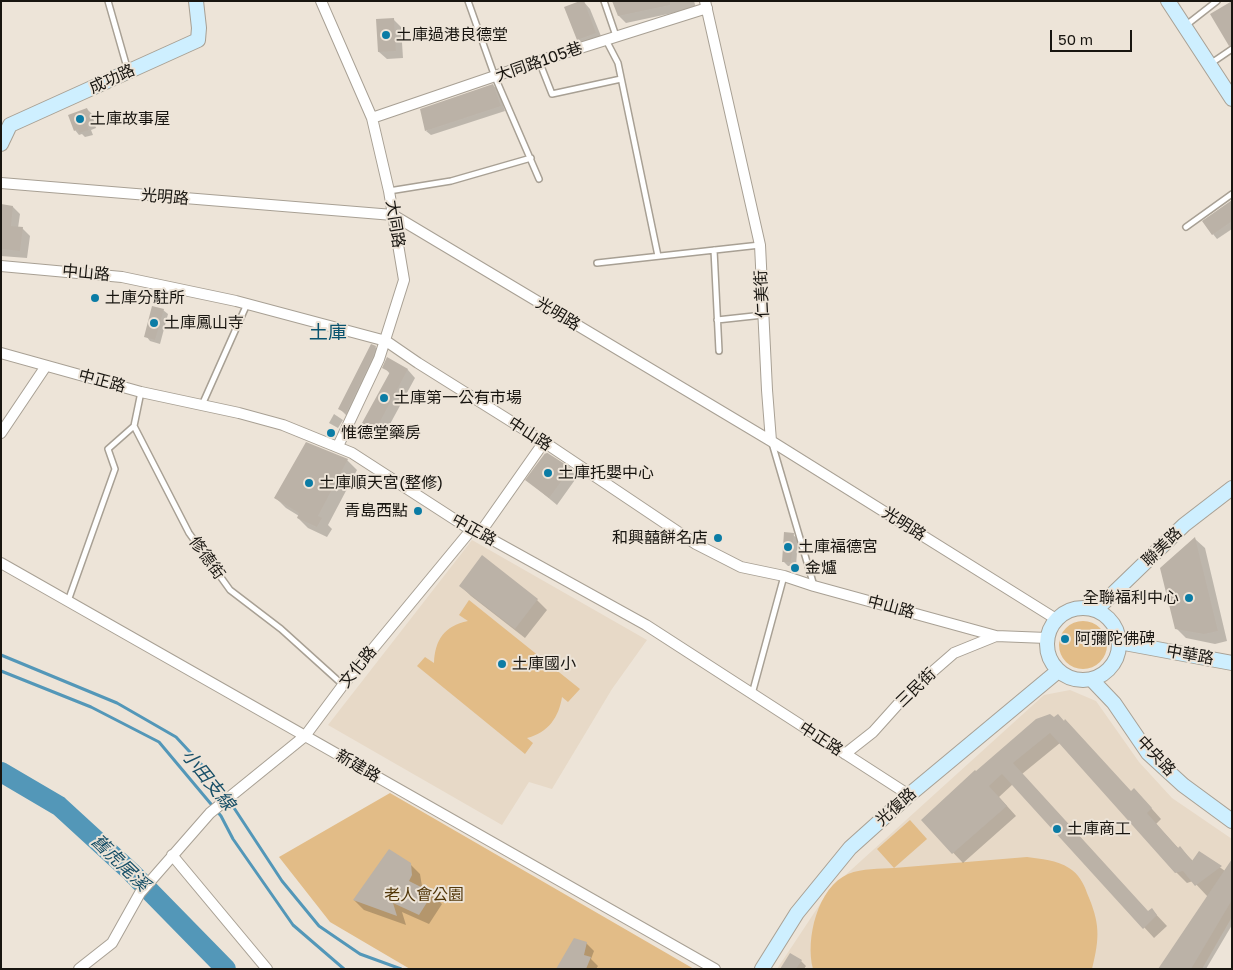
<!DOCTYPE html>
<html>
<head>
<meta charset="utf-8">
<style>
	body { margin:0 }
	#map { position:relative; width:1233px; height:970px; overflow:hidden; background:#ede4d8; font-family:"Golos Text",sans-serif }
	canvas { display:block }
	.frame { position:absolute; inset:0; border:2px solid #181510; pointer-events:none }
	.scale { position:absolute; left:1050px; top:30px; width:82px; height:22px; box-sizing:border-box; border:2px solid #181510; border-top:0; padding-left:6px; font-size:15px; line-height:18px; white-space:nowrap; color:#181510; -webkit-text-stroke:4px #ede4d8; paint-order:stroke }
</style>
</head>
<body>
<div id="map">
<canvas width="1233" height="970"></canvas>
<div class="frame"></div>
<div class="scale">50 m</div>
</div>
<script>
const c = document.querySelector('canvas').getContext('2d');
c.lineJoin = 'round';
function fillPath(path, color) {
  c.fillStyle = color;
  c.fill(path, 'evenodd');
}
function trace(path, color, width, dash) {
  c.strokeStyle = color;
  c.lineWidth = width;
  c.lineCap = dash ? 'butt' : 'round';
  c.setLineDash(dash || []);
  c.stroke(path);
}
function drawText(font, color, halo, rows, align = 'center') {
  c.font = font + ' "Golos Text","Noto Sans TC",sans-serif';
  c.lineWidth = 4;
  c.setLineDash([]);
  c.textBaseline = 'middle';
  c.strokeStyle = halo;
  c.fillStyle = color;
  for (const [text, x, y, turn = 0] of rows) {
    c.save();
    c.translate(x, y);
    c.rotate((+turn || 0) * Math.PI / 180);
    c.textAlign = isNaN(turn) ? turn : align;
    if (halo) c.strokeText(text, 0, 0);
    c.fillText(text, 0, 0);
    c.restore();
  }
}
fillPath(new Path2D(`
	M472,540l175,100 -35,49 -60,100 -23,-7 -27,43 -174,-100z
	M1070,690l26,11 43,61 33,36 60,41v78l-30,52h-425l53,-80 214,-194z`), '#e7d9c7');
fillPath(new Path2D(`
	M469,600l111,89 -12,13 -6,-5c-3,20 -14,36 -35,41l6,5 -8,11 -108,-88 8,-9 9,6c1,-23 10,-37 34,-42l-9,-6z
	M1059 645a24 24 0 1 1 48 0a24 24 0 1 1-48 0Z
	M390,793l304,176h-284l-80,-47 -51,-65z
	M910,820l17,19 -33,29 133,-11c14,2 30,3 42,11 9,5 15,16 18,25 13,30 13,44 5,76h-279c-8,-30 5,-82 35,-95 15,-6 31,-5 46,-6l-17,-19z`), '#e2bc87');
fillPath(new Path2D(`
	M583,1l7,8 13,32 -17,6 -8,-8z
	M614,1h80l2,7 -70,15 -7,-7z
	M393,19l8,8 2,31 -16,1 -8,-7z
	M493,85l5,5 7,21 -74,24 -5,-4z
	M87,109l5,5 4,14 -5,2 2,5 -8,2 -3,-3 -3,1 -4,-5z
	M1232,201v28l-15,10 -4,-5z
	M1,205l12,2 7,7 -2,14h4l8,8 -3,22 -26,-2z
	M163,310l5,4 -8,30 -10,-3 -4,-5z
	M375,347l8,8 -36,61 -7,-7z
	M387,359l21,11 7,8 -32,59 -13,-7 -7,-7 27,-49 -6,-7z
	M334,414l9,6 -5,8 -9,-5z
	M347,460l10,10 -29,55 4,4 -5,8 -19,-9 -10,-10 1,-2 -13,-8 -10,-10z
	M570,469l7,8 -20,28 -30,-25z
	M793,535l5,4 -2,27h-8l-5,-5z
	M1195,539l10,9 22,93 -12,3 -29,-6 -10,-10z
	M461,586l76,14 10,10 -22,28 -54,-42z
	M1058,715l73,78 13,7 17,19 -5,5 23,25 1,-1 13,13 6,-9 26,19 7,-10v64l-26,44h-47l49,-72 -15,-16 -6,2 -11,-11 -116,-129 -38,31 126,138 4,-2 15,16 -13,12 -141,-154 -14,13 17,19 -53,47 -41,-43z
	M410,864l10,10 2,12 -2,2 12,6 10,10 -13,20 -27,-12 4,13 -42,-15 -10,-10z
	M586,943l8,8 -3,8 7,7 -2,3h-39z
	M801,961l5,5 -2,3h-23z`), '#0003');
trace(new Path2D(`
	M1,655l116,48 59,34 39,42 67,102 37,45 41,28 41,15
	M1,671l90,36 68,35 62,74 12,23 60,86 51,44`), '#5397b8', 3);
trace(new Path2D(`
	M1,772l58,34 72,66 95,97`), '#5397b8', 20);
fillPath(new Path2D(`
	M580,1h4l12,32 -19,7 -13,-33z
	M612,1h58v4l-52,11z
	M1232,1v44l-3,1 -19,-32z
	M394,18l2,33 -18,1 -2,-33z
	M493,84l8,22 -76,25 -5,-22z
	M87,108l5,15 -5,2 2,5 -10,3 -1,-4 -4,2 -6,-16z
	M1232,200v21l-20,14 -10,-14z
	M1,204l12,2 -2,20 12,1 -3,24 -19,-2z
	M152,306l12,3 -9,31 -11,-3z
	M371,344l5,2 -3,10 -27,57 -8,-4z
	M387,357l21,12 -33,62 -13,-8 28,-51 -8,-4z
	M306,442l42,17 -30,57 4,2 -5,9 -20,-9 2,-5 -25,-15z
	M546,452l25,16 -22,30 -24,-18z
	M784,532l10,1 -3,29h-9z
	M1195,537l23,94 -14,3 -29,-5 -15,-61z
	M482,555l56,44 -23,30 -56,-43z
	M1050,714l4,3 4,-3 6,7 1,-2 66,72 3,-3 18,20 -5,5 31,35 2,-2 12,15 7,-10 23,15 -27,20 -12,-15 -8,2 -125,-140 -37,30 135,148 4,-3 5,7 -14,14 -141,-155 -13,12 18,20 -55,48 -31,-34 54,-50 1,1 60,-52z
	M389,849l22,14 1,12 -3,6 24,12 -14,22 -26,-12 4,13 -44,-16z
	M1232,859v41l-41,69h-33z
	M574,938l13,4 -3,13 7,2 -5,12h-30z
	M790,953l12,7 -6,9h-16z`), '#bbb2a7');
const lane = new Path2D(`
	M108,1l20,70
	M468,1l27,76 44,102
	M604,1l12,35
	M1185,26l32,-25
	M606,40l12,23 40,193
	M539,61l13,33 69,-15
	M1210,64l22,-15
	M389,191l62,-10 80,-23
	M1186,227l46,-33
	M714,250l5,101
	M597,263l163,-18
	M717,320l46,-5
	M141,392l-7,34 55,107 41,57 51,39 62,56
	M202,405l45,-101
	M772,443l42,143
	M68,601l47,-132 -7,-20 26,-23
	M752,694l32,-118`);
const street = new Path2D(`
	M321,1l51,117 17,73 15,89 -25,79 -41,87
	M705,1l55,244 7,145 4,51
	M372,118l167,-57 168,-53
	M1,183l392,32 378,226 285,178
	M1,266l121,11 114,24 150,40 32,22 126,79 152,102 45,23 43,9 30,10 182,50 51,2
	M1,353l140,39 98,21 44,12 69,28 119,77 9,3 166,92 263,170
	M1,433l45,-67
	M480,533l64,-91
	M1,563l714,406
	M845,754l28,-22 35,-39 46,-40 42,-17
	M172,855l95,114
	M79,969l33,-26 28,-50 70,-80 95,-77 38,-51 128,-155`);
const secondary = new Path2D(`
	M1168,1l64,98
	M1,144l9,-19 188,-85 1,-12 -3,-27
	M1047 644a36 36 0 1 1 72 0a36 36 0 1 1-72 0Z
	M1096,610l88,-85 48,-37
	M1119,642l113,21
	M1092,680l22,23 34,50 35,32 49,36
	M762,969l35,-56 53,-65 59,-53 149,-124`);
trace(lane, '#a8a094', 8);
trace(street, '#a8a094', 12);
trace(secondary, '#a8a094', 16);
trace(lane, '#fff', 5);
trace(street, '#fff', 10);
trace(secondary, '#ceefff', 14);
for (const [x, y, r, color] of [
	[386,35,5,"#0b7ca5"],
	[80,119,5,"#0b7ca5"],
	[95,298,5,"#0b7ca5"],
	[154,323,5,"#0b7ca5"],
	[384,398,5,"#0b7ca5"],
	[331,433,5,"#0b7ca5"],
	[548,473,5,"#0b7ca5"],
	[309,483,5,"#0b7ca5"],
	[418,511,5,"#0b7ca5"],
	[718,538,5,"#0b7ca5"],
	[788,547,5,"#0b7ca5"],
	[795,568,5,"#0b7ca5"],
	[1189,598,5,"#0b7ca5"],
	[1065,639,5,"#0b7ca5"],
	[502,664,5,"#0b7ca5"],
	[1057,829,5,"#0b7ca5"]
]) {
  const dot = new Path2D();
  dot.arc(x, y, r, 0, 2 * Math.PI);
  c.fillStyle = color;
  c.fill(dot);
  trace(dot, '#ede4d8', 2);
}
drawText('16px', '#181510', '#ede4d8', [
	["土庫過港良德堂",396,35],
	["土庫故事屋",90,119],
	["土庫分駐所",105,298],
	["土庫鳳山寺",164,323],
	["土庫第一公有市場",394,398],
	["惟德堂藥房",341,433],
	["土庫托嬰中心",558,473],
	["土庫順天宮(整修)",319,483],
	["青島西點",408,511,"right"],
	["和興囍餅名店",708,538,"right"],
	["土庫福德宮",798,547],
	["金爐",805,568],
	["全聯福利中心",1179,598,"right"],
	["阿彌陀佛碑",1075,639],
	["土庫國小",512,664],
	["土庫商工",1067,829]
], 'left');
drawText('16px', '#181510', '#ede4d8', [
	["大同路105巷",539,62,-19],
	["成功路",112,79,-24],
	["光明路",165,197,5],
	["大同路",395,224,81],
	["中山路",86,273,5],
	["仁美街",762,294,-93],
	["光明路",558,314,31],
	["中正路",102,381,15],
	["中山路",530,434,33],
	["光明路",904,524,32],
	["中正路",474,530,29],
	["聯美路",1162,547,-44],
	["修德街",207,558,54],
	["中山路",891,607,15],
	["中華路",1190,655,10],
	["文化路",358,667,-51],
	["三民街",916,688,-44],
	["中正路",821,739,33],
	["中央路",1156,756,47],
	["新建路",358,766,30],
	["光復路",896,807,-42]
]);
drawText('16px', '#52370a', '#ede4d8', [
	["老人會公園",424,895]
]);
drawText('italic 18px', '#184f67', '#ede4d8', [
	["小田支線",208,780,51],
	["舊虎尾溪",120,863,44]
]);
drawText('19px', '#09536f', '#ede4d8', [
	["土庫",328,333]
]);
</script>
</body>
</html>
